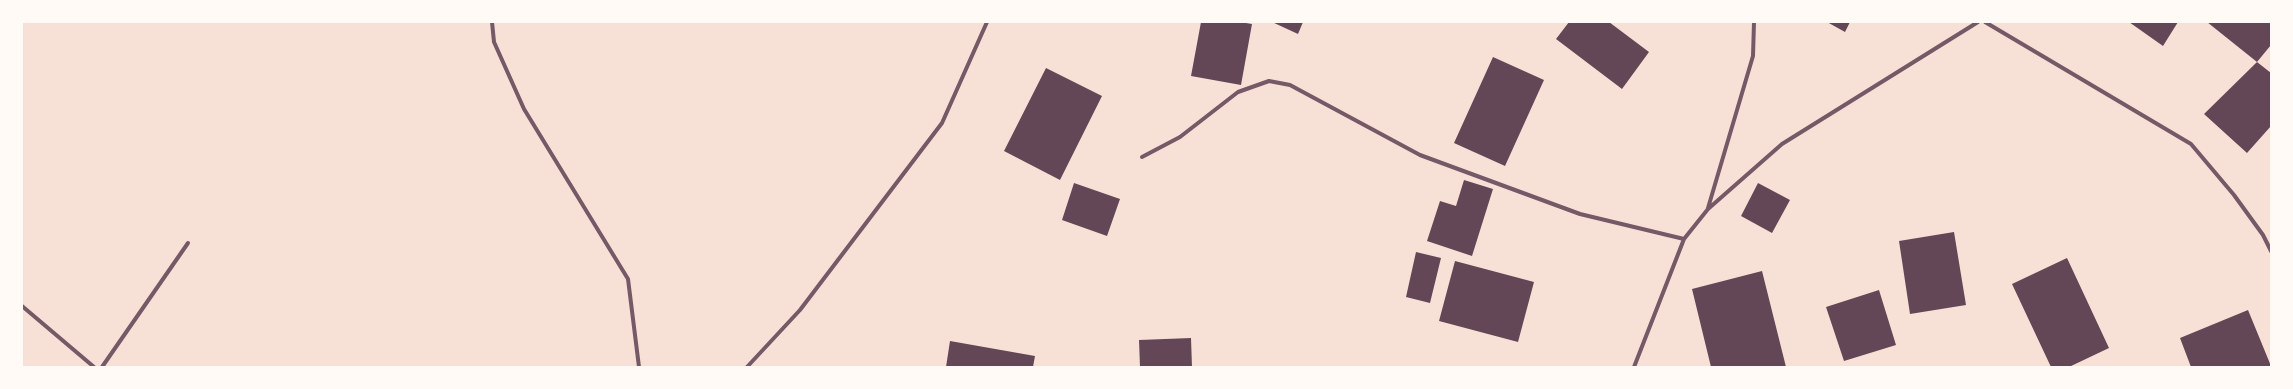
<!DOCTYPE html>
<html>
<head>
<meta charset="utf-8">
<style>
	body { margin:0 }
	#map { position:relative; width:2293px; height:389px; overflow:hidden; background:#f7e1d7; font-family:Raleway,sans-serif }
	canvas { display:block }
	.frame { position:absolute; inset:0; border:23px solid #fffaf5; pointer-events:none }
</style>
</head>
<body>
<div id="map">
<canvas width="2293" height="389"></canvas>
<div class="frame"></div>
</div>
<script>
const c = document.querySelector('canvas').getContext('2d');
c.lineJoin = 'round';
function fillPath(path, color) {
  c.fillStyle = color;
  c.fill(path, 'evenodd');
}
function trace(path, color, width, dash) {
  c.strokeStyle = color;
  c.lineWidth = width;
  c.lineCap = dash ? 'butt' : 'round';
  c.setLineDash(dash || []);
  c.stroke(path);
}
fillPath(new Path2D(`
	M1201,22h39l12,2 -11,61 -50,-9z
	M1272,22h31l-5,12z
	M1569,22h40l40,30 -27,37 -66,-50z
	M1827,22h23l-5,10z
	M2129,22h49l-15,24z
	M2207,22h64v23l-14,17 14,11v53l-24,27 -43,-39 53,-52z
	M1493,57l51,23 -39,86 -51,-23z
	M1046,68l56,28 -42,84 -56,-29z
	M1464,180l29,9 -21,67 -45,-15 13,-40 16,5z
	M1074,183l46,16 -13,37 -45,-16z
	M1758,183l32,17 -18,33 -31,-17z
	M1954,232l12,73 -56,9 -11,-73z
	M1416,252l25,6 -11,45 -24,-6z
	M2067,258l42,90 -40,19h-18l-39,-83z
	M1455,261l79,21 -16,60 -79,-21z
	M1762,271l24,96h-75l-19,-78z
	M1879,290l17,55 -52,16 -18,-54z
	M2248,310l23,56 -80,1 -11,-29z
	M1191,338l1,29h-52l-1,-27z
	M950,341l85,15 -2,11h-87z`), '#644757');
trace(new Path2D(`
	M492,22l2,20 30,67 104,170 11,88
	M1985,22l206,122 43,51 29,40 8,16
	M1142,157l38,-20 58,-45 31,-11 21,4 130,70 160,59 104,25
	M1708,208l45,-152 1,-34
	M22,306l72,61
	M102,367l86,-124
	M747,367l53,-57 142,-187 45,-101
	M1634,367l50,-128 24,-30 74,-65 196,-122`), '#755966', 4);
</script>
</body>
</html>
